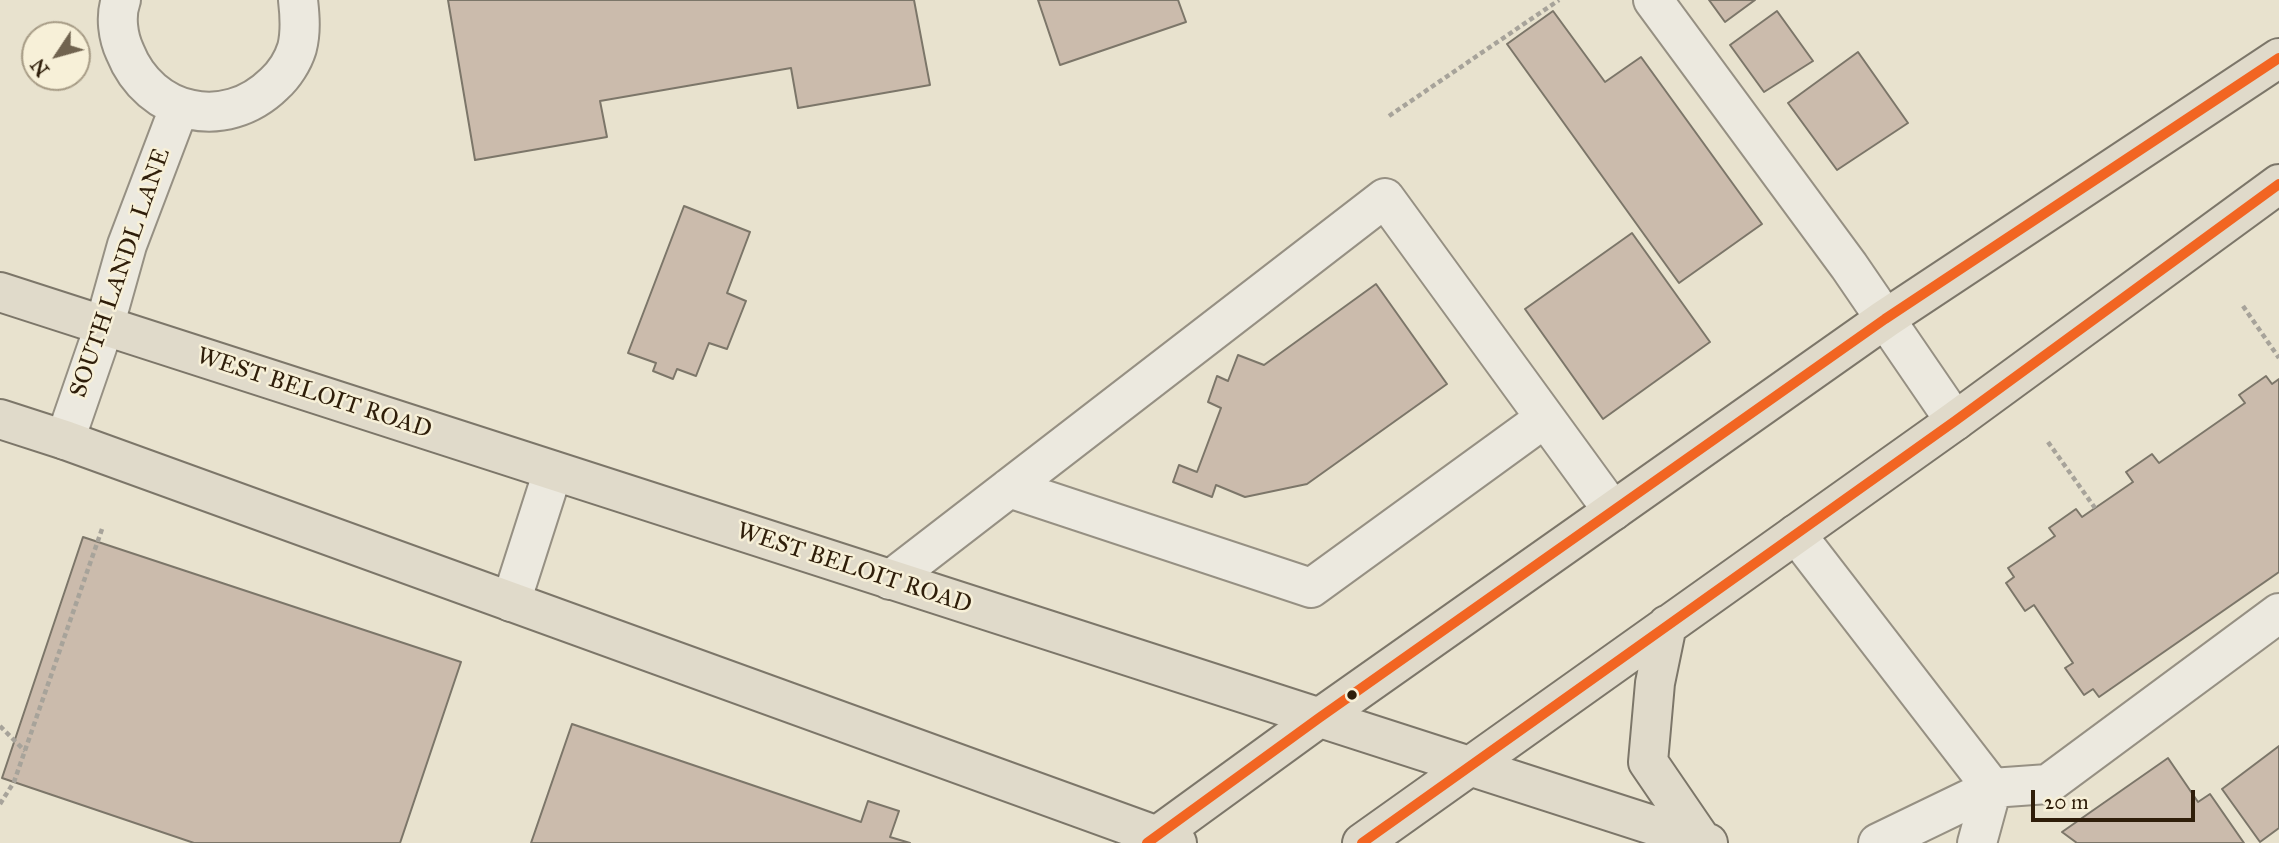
<!DOCTYPE html>
<html>
<head>
<meta charset="utf-8">
<style>
	body { margin:0 }
	#map { position:relative; width:2279px; height:843px; overflow:hidden; background:#e8e2ce; font-family:"IM FELL Great Primer",serif }
	canvas { display:block }
	.north { position:absolute; left:21px; top:21px; width:70px; height:70px; box-sizing:border-box; background:#f7f0d8; border:2px solid #a79c86; border-radius:50%; rotate:234deg; font-size:19px; font-weight:700; line-height:28px; text-align:center; color:#2f1e0a }
	.north::after { content:''; display:block; margin:auto; width:24px; height:32px; background:#70634f; clip-path:polygon(50% 0,100% 100%,50% 72%,0 100%) }
	.scale { position:absolute; left:2031px; top:790px; width:164px; height:32px; box-sizing:border-box; border:4px solid #2f1e0a; border-top:0; padding-left:9px; font-size:21px; line-height:24px; white-space:nowrap; color:#2f1e0a; -webkit-text-stroke:5px #f7f0d8; paint-order:stroke }
</style>
</head>
<body>
<div id="map">
<canvas width="2279" height="843"></canvas>
<div class="north">N</div>
<div class="scale">20 m</div>
</div>
<script>
const c = document.querySelector('canvas').getContext('2d');
c.lineJoin = 'round';
function fillPath(path, color) {
  c.fillStyle = color;
  c.fill(path, 'evenodd');
}
function trace(path, color, width, dash) {
  c.strokeStyle = color;
  c.lineWidth = width;
  c.lineCap = dash ? 'butt' : 'round';
  c.setLineDash(dash || []);
  c.stroke(path);
}
function drawText(font, color, halo, rows, align = 'center') {
  c.font = font + ' "IM FELL Great Primer",serif';
  c.lineWidth = 5;
  c.setLineDash([]);
  c.textBaseline = 'middle';
  c.strokeStyle = halo;
  c.fillStyle = color;
  for (const [text, x, y, turn = 0] of rows) {
    c.save();
    c.translate(x, y);
    c.rotate((+turn || 0) * Math.PI / 180);
    c.textAlign = isNaN(turn) ? turn : align;
    if (halo) c.strokeText(text, 0, 0);
    c.fillText(text, 0, 0);
    c.restore();
  }
}
const building = new Path2D(`
	M448,0h466l16,85 -132,23 -7,-40 -191,33 7,36 -132,23z
	M1038,0h140l8,22 -126,43z
	M1709,0h46l-30,22z
	M1553,11l52,71 36,-25 121,167 -83,59 -172,-239z
	M1777,11l36,50 -49,31 -34,-47z
	M1858,52l50,71 -71,47 -49,-67z
	M684,206l66,26 -23,61 19,8 -19,48 -18,-6 -13,33 -19,-7 -4,10 -20,-8 3,-8 -28,-10z
	M1632,233l78,109 -107,77 -78,-110z
	M1376,284l71,100 -140,100 -62,13 -29,-12 -4,12 -39,-15 6,-17 18,7 24,-64 -13,-6 9,-26 11,5 10,-26 26,10z
	M2266,376l6,8 7,-5v193l-180,125 -6,-8 -9,6 -19,-27 8,-5 -39,-58 -9,6 -19,-28 8,-6 -6,-9 47,-32 -6,-8 27,-19 6,8 51,-35 -7,-10 26,-18 7,9 86,-60 -6,-8z
	M83,537l378,125 -61,181h-206l-192,-65z
	M572,724l289,98 7,-21 31,10 -9,26 20,6h-379z
	M2279,746v82l-19,14 -38,-53z
	M2168,758l30,44 12,-8 34,49h-167l-15,-11z`);
fillPath(building, '#cbbbac');
trace(building, '#7c7669', 2);
const minor = new Path2D(`
	M121,0c-6,16 -3,37 4,52 25,63 100,80 149,32 10,-9 19,-23 23,-36 4,-16 3,-31 1,-48
	M1653,0l196,266 106,155
	M65,440l39,-113 23,-82 52,-137
	M1009,488l302,100 234,-170
	M1796,534l196,254 56,-4 231,-171
	M890,580l495,-382 228,313
	M511,602l42,-131
	M1878,843l114,-55 -15,55`);
const major = new Path2D(`
	M0,292l1708,551
	M0,419l65,21 1112,403
	M1667,625l-12,58 -7,79 54,79
	M1147,843l172,-125 566,-399 394,-261
	M1362,843l593,-422 324,-237`);
trace(minor, '#969083', 42);
trace(major, '#7c7669', 42);
trace(new Path2D(`
	M1389,116l170,-116
	M2243,306l36,52
	M2048,442l47,66
	M0,726l25,25
	M0,804l14,-22 88,-253`), '#a7a39a', 4.5, [5, 3.5]);
trace(minor, '#ece9df', 38);
trace(major, '#e0daca', 38);
trace(new Path2D(`
	M1147,843l172,-125 566,-399 394,-261
	M1362,843l593,-422 324,-237`), '#f26522', 10);
for (const [x, y, r, color] of [
	[1352,695,6,"#2f1e0a"]
]) {
  const dot = new Path2D();
  dot.arc(x, y, r, 0, 2 * Math.PI);
  c.fillStyle = color;
  c.fill(dot);
  trace(dot, '#f7f0d8', 2.5);
}
drawText('24px', '#2f1e0a', '#f7f0d8', [
	["SOUTH LANDL LANE",121,273,-71],
	["WEST BELOIT ROAD",314,394,18],
	["WEST BELOIT ROAD",854,569,18]
]);
</script>
</body>
</html>
